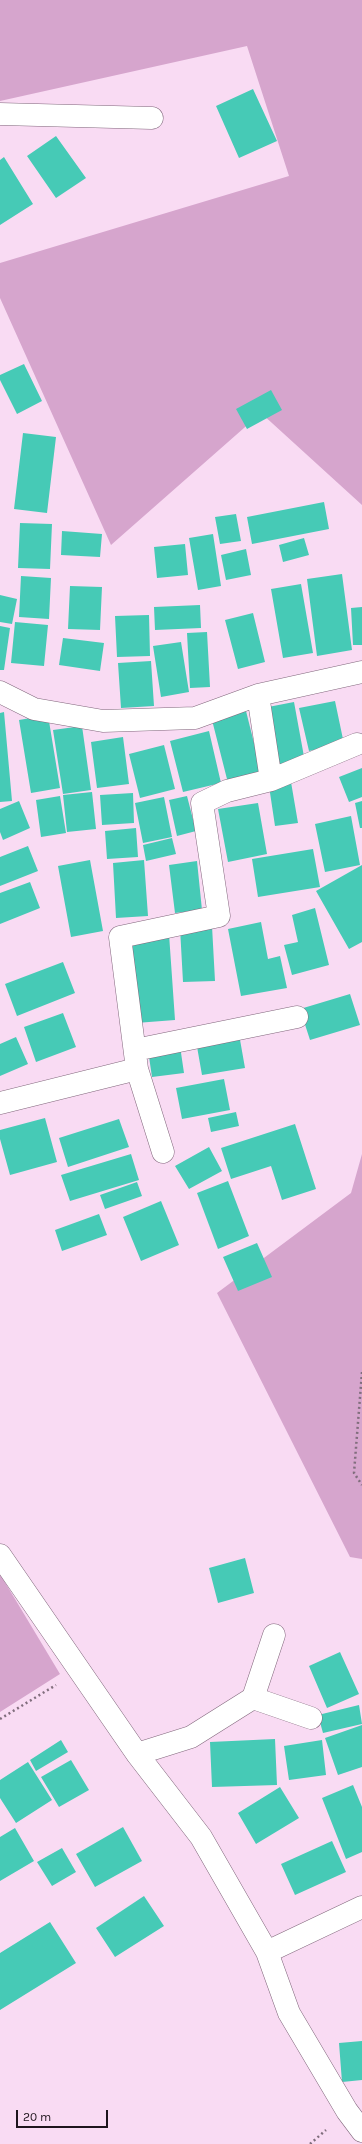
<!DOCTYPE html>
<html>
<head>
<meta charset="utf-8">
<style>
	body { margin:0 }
	#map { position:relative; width:362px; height:2144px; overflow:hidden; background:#f9dbf3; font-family:Karla,sans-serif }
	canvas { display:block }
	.scale { position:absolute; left:16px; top:2110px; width:92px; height:18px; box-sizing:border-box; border:2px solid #1e141c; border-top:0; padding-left:5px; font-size:12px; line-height:14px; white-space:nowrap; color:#1e141c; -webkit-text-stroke:3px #f9dbf3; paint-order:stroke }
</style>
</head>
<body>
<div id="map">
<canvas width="362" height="2144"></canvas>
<div class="scale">20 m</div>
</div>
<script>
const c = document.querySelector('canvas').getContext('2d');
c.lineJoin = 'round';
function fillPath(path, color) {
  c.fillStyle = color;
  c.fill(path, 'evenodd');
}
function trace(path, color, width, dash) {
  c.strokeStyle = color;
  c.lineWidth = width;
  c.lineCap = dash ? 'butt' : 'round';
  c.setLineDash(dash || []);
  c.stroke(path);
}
fillPath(new Path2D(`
	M0,0h362v505l-101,-92 -150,132 -111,-247v-35l289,-87 -42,-130 -247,55z
	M362,1154v405l-12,-2 -133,-264 134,-100z
	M0,1574l60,100 -60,38z`), '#d6a5cd');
fillPath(new Path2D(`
	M253,89l24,52 -38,17 -23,-52z
	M56,136l30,42 -30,20 -29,-42z
	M4,157l29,47 -33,21v-65z
	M24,364l18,37 -25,13 -17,-34v-5z
	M271,390l11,20 -35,19 -11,-20z
	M23,433l33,4 -9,76 -33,-4z
	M324,502l5,27 -77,15 -5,-27z
	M236,514l5,27 -21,3 -5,-27z
	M20,523l32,1 -2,45 -32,-1z
	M62,531l40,3 -2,23 -39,-2z
	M213,534l8,52 -23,4 -9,-52z
	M304,538l5,17 -26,7 -4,-17z
	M185,544l3,31 -31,3 -3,-31z
	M246,549l5,26 -25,5 -5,-25z
	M342,574l10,76 -35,6 -10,-77z
	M21,576l30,2 -2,41 -30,-2z
	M301,584l12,69 -30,5 -12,-69z
	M70,586l32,1 -2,43 -32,-1z
	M0,595l17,4 -5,25 -12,-2z
	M200,605l1,23 -46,2 -1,-23z
	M362,607v38h-9l-2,-37z
	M253,613l12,49 -27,7 -13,-49z
	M149,615l1,41 -33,1 -2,-41z
	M15,622l33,3 -4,41 -33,-3z
	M0,626l10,2 -6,42h-4z
	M207,632l3,55 -20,1 -3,-55z
	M63,638l41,5 -4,28 -41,-6z
	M181,642l8,50 -28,5 -8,-51z
	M151,661l3,45 -33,2 -3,-45z
	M335,701l9,43 -35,7 -10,-43z
	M294,702l11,60 -32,6 -10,-60z
	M246,711l16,64 -34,8 -16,-63z
	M4,712l8,89 -12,1v-89z
	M48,715l12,73 -29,5 -12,-73z
	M82,726l9,64 -28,4 -10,-64z
	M209,731l12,52 -38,9 -13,-51z
	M123,737l6,47 -32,4 -6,-46z
	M164,745l11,44 -35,9 -11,-44z
	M362,768v29l-13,5 -10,-25z
	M291,782l7,41 -23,3 -6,-40z
	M92,792l4,37 -29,3 -4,-37z
	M133,793l1,30 -32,2 -2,-30z
	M60,796l6,37 -25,4 -5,-37z
	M187,796l9,35 -19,5 -8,-36z
	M164,797l8,40 -29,6 -8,-40z
	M19,801l11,27 -27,12 -3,-8v-23z
	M362,801v27h-2l-5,-25z
	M258,803l9,51 -39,8 -10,-53z
	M351,816l9,49 -35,7 -10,-48z
	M136,828l2,29 -31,2 -2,-28z
	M172,838l4,16 -30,7 -3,-16z
	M28,846l10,25 -38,15v-29z
	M313,849l7,38 -62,10 -6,-38z
	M90,860l13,71 -32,6 -13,-71z
	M144,860l4,56 -32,2 -3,-55z
	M197,861l5,49 -27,3 -6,-48z
	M362,865v77l-13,7 -33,-58z
	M30,882l10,26 -40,16v-31z
	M315,908l14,57 -37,10 -8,-30 14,-3 -6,-27z
	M261,922l7,37 12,-3 7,32 -46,8 -13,-67z
	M212,926l3,55 -32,1 -3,-54z
	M169,934l6,86 -39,3 -7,-86z
	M63,962l12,31 -58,23 -12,-32z
	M350,994l10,31 -50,15 -10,-31z
	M63,1013l13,34 -40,15 -12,-35z
	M239,1034l6,34 -43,7 -6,-34z
	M16,1037l12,27 -28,12v-32z
	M180,1046l4,27 -32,4 -4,-27z
	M224,1079l6,31 -48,9 -6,-31z
	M236,1112l3,14 -28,6 -3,-14z
	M45,1118l12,44 -47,13 -10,-36v-9z
	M119,1119l10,28 -61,20 -9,-29z
	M295,1124l21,65 -34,11 -11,-34 -40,13 -10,-31z
	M209,1147l13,24 -33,18 -14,-23z
	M131,1154l8,26 -69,21 -9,-26z
	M228,1181l21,55 -31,13 -21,-56z
	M137,1182l5,14 -37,13 -5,-14z
	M161,1201l18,44 -38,16 -18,-44z
	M99,1214l8,21 -45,16 -7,-21z
	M257,1243l15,34 -34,14 -15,-34z
	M245,1558l9,35 -36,10 -9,-35z
	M340,1652l19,42 -32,14 -18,-42z
	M359,1705l3,19 -39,9 -5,-18z
	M362,1725v42l-24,8 -13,-37z
	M275,1739l2,46 -65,2 -2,-45z
	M61,1740l7,12 -32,19 -6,-11z
	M322,1740l4,35 -37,5 -5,-34z
	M71,1760l18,30 -30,17 -18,-30z
	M28,1762l24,38 -36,23 -16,-25v-18z
	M353,1785l9,22v45l-16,7 -24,-61z
	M280,1787l19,31 -43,26 -18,-31z
	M123,1827l19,34 -47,26 -19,-33z
	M15,1828l19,33 -34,20v-44z
	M332,1841l14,31 -51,23 -14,-31z
	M62,1848l14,24 -24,14 -15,-24z
	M144,1896l20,30 -49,31 -19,-29z
	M50,1922l26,41 -76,47v-57z
	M362,2041v39l-20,2 -3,-39z`), '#46cab6');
const minor = new Path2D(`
	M0,114l152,4
	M0,692l34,17 69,12 92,-3 63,-23
	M271,780l-13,-85 104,-23
	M135,1050l162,-33
	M0,1103l137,-34
	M163,1152l-26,-83 -17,-132 99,-21 -17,-113 25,-12 44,-11 86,-36
	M0,1555l137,199 64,83 66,115 22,61 58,98 15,20
	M253,1698l21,-63
	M137,1754l54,-17 62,-39 58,20
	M267,1952l95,-45`);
trace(minor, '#81677c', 23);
trace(new Path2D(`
	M362,1372l-8,101 8,12
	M0,1719l56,-34
	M310,2144l16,-14`), '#816e7d', 2.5, [2, 3]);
trace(minor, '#fff', 22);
</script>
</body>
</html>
